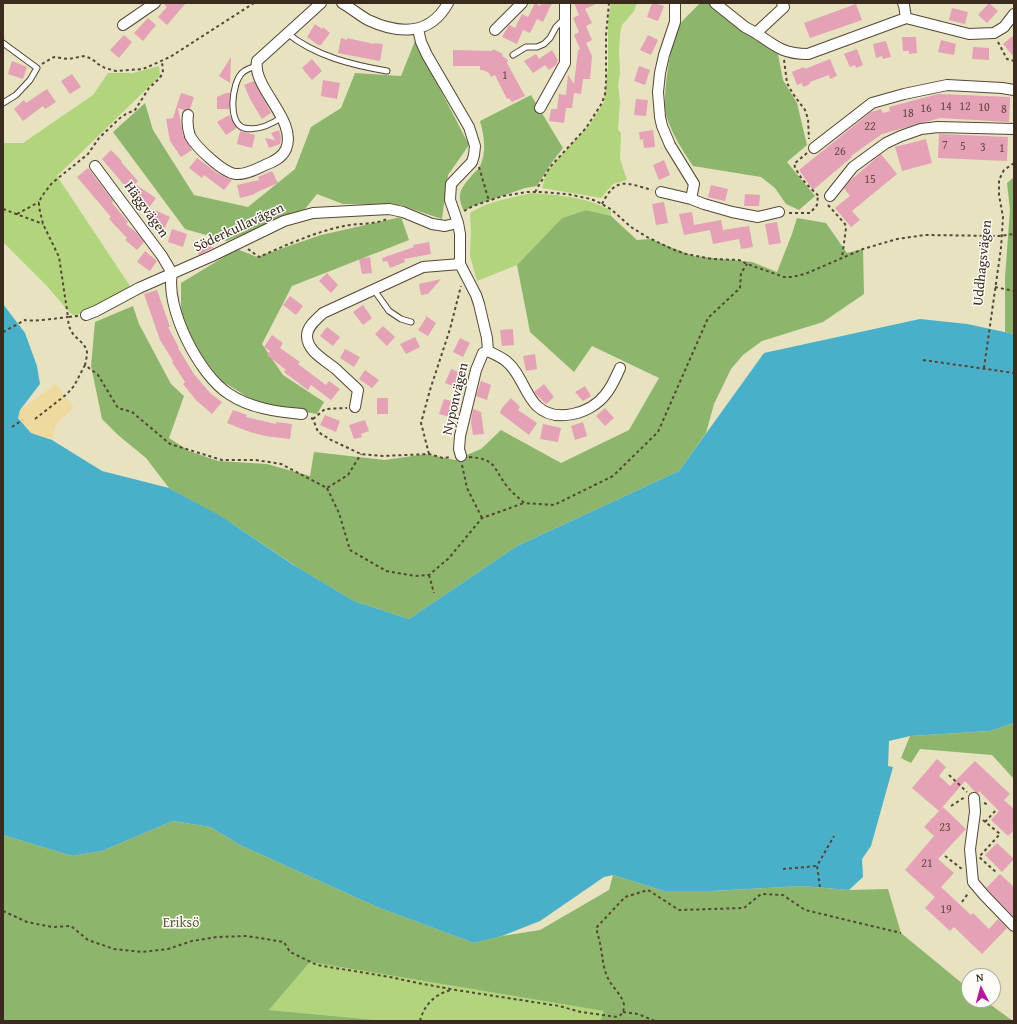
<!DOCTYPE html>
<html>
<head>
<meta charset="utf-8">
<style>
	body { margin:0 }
	#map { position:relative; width:1017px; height:1024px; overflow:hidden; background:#e7e2c0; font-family:"Gentium Book Plus",serif }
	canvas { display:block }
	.frame { position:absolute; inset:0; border:4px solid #3b2a1e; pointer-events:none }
	.north { position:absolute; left:961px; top:968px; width:40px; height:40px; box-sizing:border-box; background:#fdfcf7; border:1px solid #afa8a0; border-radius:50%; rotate:354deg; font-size:11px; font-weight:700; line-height:16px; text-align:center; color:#3b2a1e }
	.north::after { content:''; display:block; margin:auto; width:14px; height:18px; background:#b5179e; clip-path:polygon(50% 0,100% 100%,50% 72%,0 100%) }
</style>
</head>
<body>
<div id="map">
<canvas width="1017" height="1024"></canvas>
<div class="frame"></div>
<div class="north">N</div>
</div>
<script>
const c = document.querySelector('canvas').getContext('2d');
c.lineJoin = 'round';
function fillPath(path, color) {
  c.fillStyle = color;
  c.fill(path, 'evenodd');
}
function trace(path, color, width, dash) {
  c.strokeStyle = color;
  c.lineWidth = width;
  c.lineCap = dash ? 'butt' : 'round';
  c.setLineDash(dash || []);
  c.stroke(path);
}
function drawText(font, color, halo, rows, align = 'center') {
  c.font = font + ' "Gentium Book Plus",serif';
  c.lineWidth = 3;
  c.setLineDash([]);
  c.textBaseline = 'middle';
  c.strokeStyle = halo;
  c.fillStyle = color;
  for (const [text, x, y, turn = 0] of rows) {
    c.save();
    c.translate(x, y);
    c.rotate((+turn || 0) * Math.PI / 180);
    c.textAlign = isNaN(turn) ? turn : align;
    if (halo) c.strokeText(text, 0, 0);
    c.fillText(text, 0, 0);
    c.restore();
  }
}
fillPath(new Path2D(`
	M611,3h26l-3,8 -12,14 -2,9 -1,18 1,21 -2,12 2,16 -2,29 3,3 -1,26 7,21 -14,4 -12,14 -59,-10 5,-17 44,-48 13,-21 4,-36v-45z
	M159,66l1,10 -103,100 73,110 1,3 -56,27 -5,-3 -23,-27 -44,-44v-99h20l70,-48 15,-22h25z
	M532,193c27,2 56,4 79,18v5l-25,-6 -24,8 -45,47 -40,16 -7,-25 1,-22 -1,-21c18,-12 41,-15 62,-20z
	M310,962l295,49 -5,10h-213l-118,-11z`), '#b2d47c');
fillPath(new Path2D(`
	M700,3h10l68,51 5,26 14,23 10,42 -20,17 28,34 -16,14 -13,-6 -11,-16 -14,-11 -68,-11c-10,-15 -20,-30 -26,-48 -6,-17 3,-73 11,-90 3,-8 16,-18 22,-25z
	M415,41l54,104 -21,30 -6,44 -42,-14 -57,-1 -26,-10 -12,15 -78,32 -42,-12 -72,-97 32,-29 8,27 41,65 54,12 47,-38 16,-42 30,-19 14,-35 46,3z
	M531,95l32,53 -13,17 -13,21 -12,2 -52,18 -9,5c-9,-18 -2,-24 10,-38 2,-2 5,-4 6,-7 7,-14 4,-31 0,-45z
	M1014,177v157l-9,-2v-55l5,-67 -3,-27z
	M586,210l25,6 26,24 13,-1 43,17 59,6 25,10 15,-38 5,-16 29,5 21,30 16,-4 1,45 -41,28 -61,19 -19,14 -12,14 -17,35 -8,29 -27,38 -162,75 -108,73 -55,-18 -54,-32 -67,-45 -64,-36 -23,-30 -28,-23 -16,-16 -11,-53 4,-44 38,-16 6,18 32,60 13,12 -15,42 20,13 29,10 49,3 43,12 4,-24 71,8 41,-6 29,6 26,-11 20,-19 60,33 68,-33 30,-52 -67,-32 -18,26 -44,-40 -13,-67 45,-47z
	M401,217l8,23 -117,46 -30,58 21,31 41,27 -7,12 -60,-11 -35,-22 -23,-28 -18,-36v-34l56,-34 20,8 64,-22z
	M1014,723v56l-22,-24 -72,-6 -9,14 -10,-5 9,-22 80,-5z
	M173,821l37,6 30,18 137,62 97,36 28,-7 38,-6 69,-40 4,-15 51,16h48l90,-5 47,4 39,-1 13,44 68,56v11h15l29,21h-413l4,-10 -294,-49 -41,48 118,11h-384v-186l69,21 30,-5z`), '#8db66c');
fillPath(new Path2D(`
	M56,384l18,24 -18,16 -4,16 -21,-7 -13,-15 2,-8z`), '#eeda9e');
fillPath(new Path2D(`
	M3,304l22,29 12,33 3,18 -20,26 -2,8 13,15 21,7 50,31 67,17 55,30 68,46 62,37 55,18 108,-73 162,-75 85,-118 156,-34 47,5 47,10v389l-24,8 -80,5 -21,5 -1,25 5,1 -22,79 -9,13 1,18 -14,13 -47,-4 -90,5h-48l-51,-16 -9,2 -64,44 -38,15 -28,7 -97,-36 -137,-62 -30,-18 -37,-6 -71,30 -30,5 -69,-21z`), '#4aafc9');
fillPath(new Path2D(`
	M163,3h23l-19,22 -9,-8 9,-10z
	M535,3l5,3 2,-3h10l-9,19 -6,-3 -7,14 -7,-3 -6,14 -15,-7 7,-12 6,3 7,-14 6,3z
	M574,3h24l-13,6 7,14 -6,3 6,14 -6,3 6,13 -2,23h-7l-2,15 -7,-1 -2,15h-6l-2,15 -15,-2 2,-12h6l2,-15 7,1 2,-20 6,9 4,-34 2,-1 -6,-14 5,-3 -6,-14 6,-3z
	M652,3l12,3 -6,15 -11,-4z
	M989,3l9,8 -11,12 -9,-8z
	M856,4l6,16 -52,18 -6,-15z
	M952,8l16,4 -3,12 -16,-4z
	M148,18l8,7 -13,16 -9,-8z
	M315,24l7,5 1,-2 7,6 -9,12h-3l-11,-8z
	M124,35l8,7 -13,16 -9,-8z
	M648,35l10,5 -7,15 -11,-5z
	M1014,35v22l-11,-13z
	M902,37h14l1,16 -8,1v-3h-6z
	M341,38l6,2v-2l27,6v-1l9,1 -3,17 -42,-8z
	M941,40l15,4 -2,11 -16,-3z
	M886,41l5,16 -8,2 -1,-3 -6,2 -3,-14z
	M973,47l16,1v12l-17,-1z
	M493,49l10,5 -1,2 6,4 -1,3 18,33 -13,6 -3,-4 -2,1 -12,-24 -4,2 -2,-4 -6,-3h-3v-4h-27v-16l39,1z
	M857,49l6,16 -7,3 -1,-3 -5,2 -6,-13z
	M552,50l6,10 -2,5 -7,5 -4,-5 -12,8 -9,-12 12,-7 3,5z
	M231,57l-1,26 -11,-7z
	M312,59l10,12 -10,9 -10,-12z
	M830,59l7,17 -7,3 -1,-4 -19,7v2l-7,3 -1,-4 -5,2 -5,-13 12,-5 1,2z
	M12,61l15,6 -4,12 -15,-5z
	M639,66l11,4 -5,15 -11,-4z
	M72,74l9,13 -11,7 -9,-13z
	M323,80l17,3 -3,16 -16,-3z
	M254,81l17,32 -9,6 -12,-20 -6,-14z
	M47,89l9,13 -11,7 -2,-3 -20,15 -9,-12 10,-9 2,3z
	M181,93l13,4 -4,12 -6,1 -6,-2 5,27 9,15 -11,7 -11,-16 -4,-22 7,-1z
	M226,93h4l-1,16h-12v-12z
	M938,94l72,3 -1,25 -69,-4 -58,16 -31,22 1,1 -39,33 -14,-20 72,-58 10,-3 2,4 7,-2 -1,-4z
	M636,99l12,1 -2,16 -12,-1z
	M229,115l8,13 -11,7 -9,-13z
	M279,130l2,8 -1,6 -11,4 -4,-10 10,2 -4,-7z
	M653,130l2,17 -11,1 -1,-9 -3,1 -1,-8z
	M240,131l15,4 -3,13 -15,-4z
	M939,134l69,3 -1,24 -69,-3z
	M926,139l6,24 -30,8 -7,-24z
	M111,150l11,11 -1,1 17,19 -3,3 21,14 -8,11 -13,-9 1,-1 -34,-40z
	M881,154l16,20 -45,37 8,9 -9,7 -16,-19 15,-12 -6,-8 7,-8z
	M197,158l20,15 15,7 -8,10 -20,-15 -2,3 -13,-10z
	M664,160l6,15 -11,5 -6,-15z
	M88,168l25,33 -1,2 16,19 -2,2 11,9 7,9 -7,8 -12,-10 2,-2 -18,-19 2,-2 -34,-40z
	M272,171l6,12 -23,10v1l-15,4 -3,-13 22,-5 -1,-3z
	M711,185l17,4 -3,12 -17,-4z
	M745,194l15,1 -1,11h-15z
	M664,202l4,21 -12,2 -4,-21z
	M155,210l15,7 -6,12 -14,-7z
	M692,212l2,13 27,-5 2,10 26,-4 4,21 -12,2 -2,-10 -26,5 -3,-14 -26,5 -5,-21z
	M777,222l4,21 -12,2 -4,-21z
	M172,229l15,5 -4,13 -15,-5z
	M209,241l4,7 -14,7 -4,-8z
	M429,242l2,12 -27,5 1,3 -15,6 -3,-7 -4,1 -1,-4 32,-11 -1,-2z
	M145,251l12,10 -7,10 -13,-9z
	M370,257l2,16 -10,1 -3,-15z
	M327,273l11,12 -7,8 -12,-12z
	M441,279l-13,15 -7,1 -2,-11z
	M157,290l13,37h-2l11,21h-1l16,26 16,19 12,9 -10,12 -16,-14 -13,-16 2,-2 -13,-20 1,-1 -13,-21 -16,-46z
	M290,296l13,10 -7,9 -13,-10z
	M363,305l9,13 -9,7 -10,-13z
	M426,316l10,7 -8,13 -10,-6 8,-12z
	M383,326l12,11 -8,9 -12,-12z
	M327,327l13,10 -7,9 -13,-10z
	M513,329l1,16 -12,1 -2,-16z
	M272,335l11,8 -3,5 20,14 -2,2 28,21 3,-4 11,8 -9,11 -20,-15 -3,5 -24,-18 2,-2 -19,-15 3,-4 -6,-4z
	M415,337l5,10 -14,7 -6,-10z
	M460,338l10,5 -7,14 -10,-5z
	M345,349l15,8 -6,10 -14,-9z
	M535,354l2,15 -11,2 -3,-15z
	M451,369l10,4 -6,14 -10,-4z
	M365,370l14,10 -7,8 -13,-9z
	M481,381l10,4 -4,15 -11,-4z
	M544,384l10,13 -8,7 -12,-12z
	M585,386l6,10 -8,5 -8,-9z
	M377,398h11v16h-11z
	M511,398l9,9 -2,3 19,13 -8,12 -29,-22 2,-5z
	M444,399l11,3 -5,15 -11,-3z
	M605,408l9,10 -9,8 -9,-10z
	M473,409l8,3 3,22 -11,1 -2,-13z
	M233,410l14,5 -1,2 30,7v-2l16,2 -2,15 -25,-3 -15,-4 -23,-9z
	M325,415l15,6 -4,11 -16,-7z
	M365,420l4,11 -8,3 1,3 -8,2 -5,-14z
	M583,422l4,14 -12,4 -4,-14z
	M543,424l18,4 -3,14 -18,-3z
	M937,759l9,8 -7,9 11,10 25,-25 35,33 -6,6 10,9v21l-6,6 -17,-16 8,-9 -20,-20 -1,2 -3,-1 -10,-11 -26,30 -27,-23z
	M943,807l23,22 -28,30 16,14 -13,14 30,28 2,-2 16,16 9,-10 9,9 -25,26 -28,-27 -4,4 -25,-23 10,-11 -30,-27 29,-34 -10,-9z
	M997,843l17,16 -12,13 -17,-17z
	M1000,874l14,13v30l-28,-29z`), '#e5a1b5');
const lane = new Path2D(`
	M287,33c28,23 65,32 100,38
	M3,43l34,25 -7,12 -14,15 -13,8
	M513,55l13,-8h11l7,-3 6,-6 6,-11 8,-8
	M256,66c-5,2 -10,3 -14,7 -10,10 -15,50 2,55 13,3 28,-4 38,-11
	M374,290l15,21 12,8 10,3`);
const street = new Path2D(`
	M342,3c9,5 17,12 26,17 30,14 62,16 80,-17
	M675,3v19l-11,33 -4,18 -2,19 2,25 2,9 8,19 24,39 -3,15
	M715,3l30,24 11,6
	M782,3l2,4 -28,26c19,13 27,21 52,21l98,-36 63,16 25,-1 10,-6 10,-13
	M903,3l1,2 2,13
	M123,25l32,-22
	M495,30l27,-27
	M540,108l25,-45v-60
	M188,115c-1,6 0,15 2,21 6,11 33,37 46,38 9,1 21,-5 29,-9 8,-3 17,-7 21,-16 12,-29 -34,-61 -29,-88l64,-58
	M814,148l58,-45 32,-9 43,-9 55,3 12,2
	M95,166l67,90 10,17c-7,35 27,102 57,121 21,14 48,18 73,20
	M661,192l30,7 13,5 28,8 26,5 21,-5
	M830,196l23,-29 33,-24 15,-7 20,-7 17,-2 76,2
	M458,223l2,11v30l16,31 3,9 8,34 1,13
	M86,315l10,-4 43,-23 73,-32 72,-35 29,-8 76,-4 14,3 29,12 13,2 13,-3 -8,-23 1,-16 21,-22 2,-7 1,-9 -6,-19 -42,-72 -6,-13 -3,-13
	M355,407l3,-17c-7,-7 -14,-13 -21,-20 -10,-9 -30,-18 -30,-34 0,-10 10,-17 16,-23l100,-46 37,-3
	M461,456l-2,-7 1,-13 16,-66 7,-17 5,-2c6,3 13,6 18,10 15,12 18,32 31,45 19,18 54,7 68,-11 7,-8 11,-18 15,-27
	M974,798l1,14 -5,37 3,33 11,13 30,31`);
trace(lane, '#554636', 7);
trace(street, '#554636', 12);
trace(new Path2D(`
	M998,42l9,17 7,2
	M784,60l3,23 6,11 12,16 3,9 1,20
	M42,64l12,-7 14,2 17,-3 7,3 6,5 7,4 11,3 27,-2 27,-12 84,-54
	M807,153l-13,11c4,13 16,24 26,33
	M479,167l10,34
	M535,192l15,-25 36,-39 16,-25 3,-9 1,-12v-47l3,-32
	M602,204c14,-28 24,-21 50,-14
	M828,205l17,19 1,4 -4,30
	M3,209l40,15
	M464,211l9,-5 30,-10 24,-4h16l24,2 24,5 11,5 10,6 19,17 16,10 25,12 14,5 26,5 27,1 8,4 37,13h8l13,-3 58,-25 34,-10 28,-4 74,1 15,-2
	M789,213h21l7,-8 1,-10
	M17,214l22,-12
	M248,249l11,8c27,-12 56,-25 85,-31 14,-3 30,-1 43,-7
	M995,287l19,4
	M78,316l-10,1 -9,-60 -16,-33 -4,-17v-5l3,-6 10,-13 36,-29 11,-16 21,-20 6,-4 9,-4 14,-22 11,-10 3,-7 -1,-9
	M3,332l22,-12c5,2 35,-2 43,-3 0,22 16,21 19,35 0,4 -1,9 -2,13l13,10 20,33 14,4 38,32 52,16h34l25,4 46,24 21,-13 13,-21
	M923,360l91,13
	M984,368l17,-120 2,-31 -4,-22v-15l5,-10 10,-7
	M311,418l2,1 5,13 13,8 30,14 22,2 46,-2 14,4 8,-1
	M35,419l32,-25 7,-8 11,-21
	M313,419l12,-10 22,-1
	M12,427l10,-7
	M429,454l-8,-31 9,-33 20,-61 11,-43
	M469,457c27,2 23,9 37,28 5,7 12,12 18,18l30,2 59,-29 45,-44 50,-114 32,-30 1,-15 6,-9
	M462,465l5,23 15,30
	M327,488l12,25 11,37 36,21 29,5 14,-1 20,-17 33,-40 42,-15
	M429,575l5,18
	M949,775l18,17
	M984,803l5,2
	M951,806l14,-9
	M983,820l17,14 -21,23 18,16
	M985,822l12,-13
	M945,856l17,13
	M783,869l34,-3
	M820,887l-3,-21 17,-30
	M962,902l7,-10
	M3,911l24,11 25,5 19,-1 17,14 26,9 28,3 26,-3 24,-8 25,-4 30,-1 37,6 6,10 27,13 73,12 28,6 38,7 103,16 22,6 36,5c5,-2 7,-5 7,-12 -2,-11 -13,-18 -17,-29 -4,-9 -4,-17 -6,-27 -1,-7 -3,-14 -5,-21l29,-31 23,-7 31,20 65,-2 17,-14 22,1 22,15 96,23
	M623,1012l15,2 17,7
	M420,1021c4,-16 15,-27 31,-31`), '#554636', 2, [3, 3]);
trace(lane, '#fff', 5);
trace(street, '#fff', 10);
drawText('12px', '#664844', null, [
	["1",505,76],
	["14",946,107],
	["12",965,107],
	["10",984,108],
	["16",926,109],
	["8",1004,110],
	["18",908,114],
	["22",870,127],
	["7",945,146],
	["5",963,147],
	["3",983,148],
	["1",1002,149],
	["26",840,152],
	["15",870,180],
	["23",945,828],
	["21",927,864],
	["19",946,910]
]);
drawText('14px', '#3b2a1e', '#fdfcf7', [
	["Häggvägen",146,210,54],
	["Söderkullavägen",239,228,-25],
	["Uddhagsvägen",983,263,-84],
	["Nyponvägen",456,399,-77]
]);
drawText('14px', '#5f5d3a', '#fdfcf7', [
	["Eriksö",181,923]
]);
</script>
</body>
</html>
